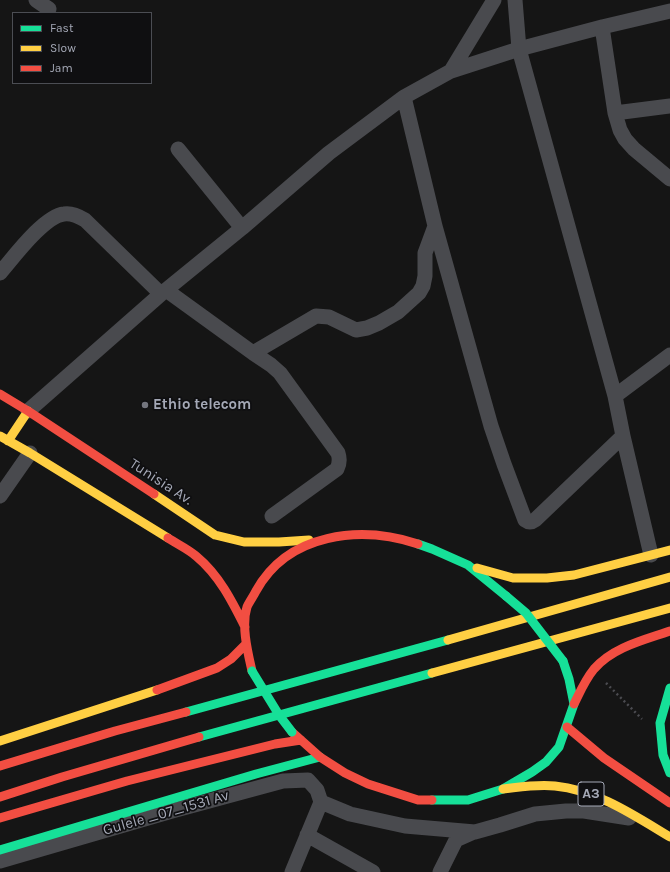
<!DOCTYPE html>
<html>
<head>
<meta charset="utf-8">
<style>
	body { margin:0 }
	#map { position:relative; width:670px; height:872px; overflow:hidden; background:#151515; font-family:Karla,sans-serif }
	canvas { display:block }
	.legend { position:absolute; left:12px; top:12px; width:140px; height:72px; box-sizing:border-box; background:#0f0f11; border:1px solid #4b4d53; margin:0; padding:5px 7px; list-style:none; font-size:12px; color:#a5a9b7 }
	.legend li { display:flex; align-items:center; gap:8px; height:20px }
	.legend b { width:20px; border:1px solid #4b4d53 }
</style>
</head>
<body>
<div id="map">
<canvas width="670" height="872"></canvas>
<ul class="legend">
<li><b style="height:5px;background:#16e098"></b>Fast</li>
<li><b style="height:5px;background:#ffcf43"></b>Slow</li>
<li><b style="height:5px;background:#f24e42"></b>Jam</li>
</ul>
</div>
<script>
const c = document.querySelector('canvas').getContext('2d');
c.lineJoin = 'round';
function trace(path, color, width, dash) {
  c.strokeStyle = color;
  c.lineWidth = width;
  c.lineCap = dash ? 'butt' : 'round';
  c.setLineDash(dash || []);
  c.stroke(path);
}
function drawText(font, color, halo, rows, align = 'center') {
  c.font = font + ' Karla,sans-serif';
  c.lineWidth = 3.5;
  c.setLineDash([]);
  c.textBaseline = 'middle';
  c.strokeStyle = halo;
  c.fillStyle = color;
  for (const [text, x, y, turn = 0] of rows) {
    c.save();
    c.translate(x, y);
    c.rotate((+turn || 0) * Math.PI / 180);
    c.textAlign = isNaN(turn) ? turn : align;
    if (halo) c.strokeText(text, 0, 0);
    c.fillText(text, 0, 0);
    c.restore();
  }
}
trace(new Path2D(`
	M606,683l36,36`), '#4b4b50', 2.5, [2, 3]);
trace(new Path2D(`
	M36,0l13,9
	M515,0l4,49 96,347 8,40 28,119
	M602,27l13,86 5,17 5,9 9,10 36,30
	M451,71l43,-71
	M404,97l31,129 56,200 13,38 21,56c4,3 6,3 10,0l88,-84
	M615,113l55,-7
	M178,149l64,79
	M0,273c13,-15 44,-57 64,-59 8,-1 14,2 21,6l76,74
	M166,290l87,63 18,12 9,8 58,80c2,6 2,10 -1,16l-65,47
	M253,353l63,-37 13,1 27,13 11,-2 12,-5 19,-11 21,-19 4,-7 2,-10v-23l10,-27
	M615,396l55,-41
	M28,411l133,-117 81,-66 87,-75 75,-56 47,-26 68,-22 83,-22 68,-16
	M0,496l30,-43
	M321,802l29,12 55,12 70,6 25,-7 35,-11 31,-3h18l45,7
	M307,835l66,37
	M0,861l172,-50 111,-30 25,-1 9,10 4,12
	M292,872l29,-70
	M440,872l16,-32 18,-8`), '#494a4e', 15);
trace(new Path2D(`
	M418,544l14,5 36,16 38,31
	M670,688l-10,35 3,32 7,18
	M186,712l262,-72
	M199,737l233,-64
	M432,800h36l35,-11 29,-17 14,-10 13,-15 15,-43 -5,-25 -6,-18
	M0,850l256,-76 64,-17`), '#16e098', 9);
trace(new Path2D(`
	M0,436l30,17 138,85
	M8,441l20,-30
	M154,494l61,41 29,7h35l30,-2
	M477,568l36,10h34l27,-3 96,-25
	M448,640l222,-63
	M432,673l238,-65
	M0,741l157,-51
	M503,789c18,-2 34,-5 52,-3 42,4 80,30 115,51`), '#ffcf43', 9);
trace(new Path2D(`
	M0,394l28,17 126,83
	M168,538c9,6 20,11 28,18 23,19 36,45 49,71
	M252,671c-4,-18 -11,-45 -5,-64 2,-5 6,-10 9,-16 32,-58 104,-66 162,-47
	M157,690l60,-22 14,-9 15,-15
	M574,704c6,-12 11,-24 20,-35 19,-22 50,-29 76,-38
	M567,727l37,31 66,45
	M292,732l28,25 25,16 23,11 50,16h14
	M0,766l115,-35 71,-19
	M0,797l62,-20 137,-40
	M0,818l127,-37 148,-37 26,-4`), '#f24e42', 9);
trace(new Path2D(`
	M506,596l20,17 37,48
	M252,671l27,44 13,17`), '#16e098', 9);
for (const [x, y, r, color] of [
	[145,405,4,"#73757e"]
]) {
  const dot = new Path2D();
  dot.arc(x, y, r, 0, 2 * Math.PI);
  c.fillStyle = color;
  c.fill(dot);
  trace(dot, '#0f0f11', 1.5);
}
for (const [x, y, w] of [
	[591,794,26]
]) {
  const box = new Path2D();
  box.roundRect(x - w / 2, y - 12, w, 24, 3);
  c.fillStyle = '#0f0f11';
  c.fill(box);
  trace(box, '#a5a9b7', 1);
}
drawText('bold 14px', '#a5a9b7', null, [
	["A3",591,794]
]);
drawText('bold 15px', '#a5a9b7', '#0f0f11', [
	["Ethio telecom",153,405]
], 'left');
drawText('15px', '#a5a9b7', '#0f0f11', [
	["Tunisia Av.",161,482,33],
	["Gulele _07_1531 Av",166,813,-16]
]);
</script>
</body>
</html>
